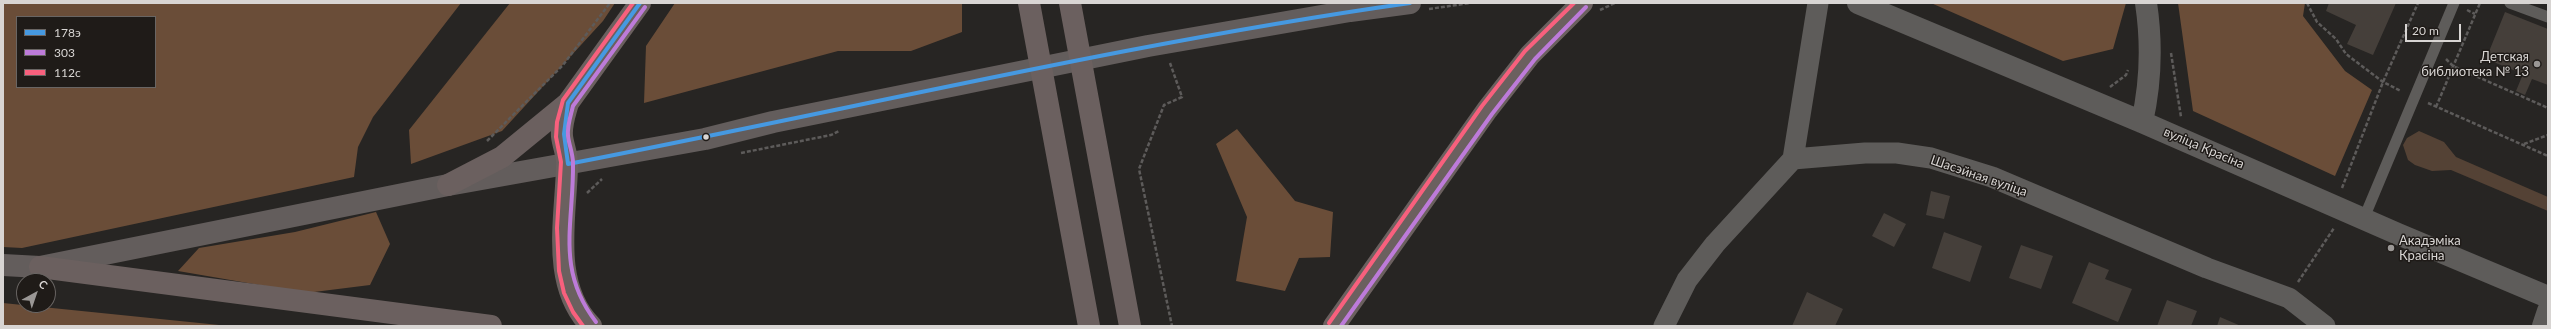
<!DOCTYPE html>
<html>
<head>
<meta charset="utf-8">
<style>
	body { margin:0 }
	#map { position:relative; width:2551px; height:329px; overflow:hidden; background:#272523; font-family:Lato,sans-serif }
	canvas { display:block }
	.frame { position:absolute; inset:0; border:4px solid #d8d5d3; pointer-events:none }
	.legend { position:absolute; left:16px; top:16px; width:140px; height:72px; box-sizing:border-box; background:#1f1b18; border:1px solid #696563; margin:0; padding:5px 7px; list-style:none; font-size:12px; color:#d8d5d3 }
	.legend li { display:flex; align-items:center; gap:8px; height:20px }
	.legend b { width:20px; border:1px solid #696563 }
	.north { position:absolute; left:16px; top:273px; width:40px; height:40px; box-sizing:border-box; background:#1f1b18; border:1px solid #696563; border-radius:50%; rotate:40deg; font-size:11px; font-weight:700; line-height:16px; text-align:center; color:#d8d5d3 }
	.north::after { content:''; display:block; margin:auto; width:14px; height:18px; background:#9a9795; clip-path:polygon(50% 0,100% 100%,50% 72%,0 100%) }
	.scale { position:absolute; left:2405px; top:24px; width:56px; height:18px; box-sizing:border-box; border:2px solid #d8d5d3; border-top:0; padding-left:5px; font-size:12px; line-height:14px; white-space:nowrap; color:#d8d5d3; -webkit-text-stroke:3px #1f1b18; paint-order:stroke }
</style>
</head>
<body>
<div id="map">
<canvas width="2551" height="329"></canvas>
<div class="frame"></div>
<ul class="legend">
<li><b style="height:5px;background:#4699e1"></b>178э</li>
<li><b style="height:5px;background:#bd7bd9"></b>303</li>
<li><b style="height:5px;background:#f8607d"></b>112с</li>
</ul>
<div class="north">С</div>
<div class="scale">20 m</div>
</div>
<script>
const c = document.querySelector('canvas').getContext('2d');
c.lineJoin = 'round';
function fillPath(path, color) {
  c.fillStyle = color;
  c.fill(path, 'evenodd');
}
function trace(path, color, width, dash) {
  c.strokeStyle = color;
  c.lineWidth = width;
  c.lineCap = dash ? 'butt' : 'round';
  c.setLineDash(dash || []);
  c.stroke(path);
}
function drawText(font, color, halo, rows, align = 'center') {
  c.font = font + ' Lato,sans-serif';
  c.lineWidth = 3;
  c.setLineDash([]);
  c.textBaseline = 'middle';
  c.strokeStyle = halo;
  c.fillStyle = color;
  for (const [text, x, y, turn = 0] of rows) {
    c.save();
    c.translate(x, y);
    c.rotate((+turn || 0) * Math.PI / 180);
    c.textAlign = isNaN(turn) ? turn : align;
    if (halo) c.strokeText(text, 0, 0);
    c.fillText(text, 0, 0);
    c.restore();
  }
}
fillPath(new Path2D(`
	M2419,131l25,11 12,15 92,40v14l-97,-41 -19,1 -17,-6 -7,-5 -5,-15 4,-7z`), '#544235');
fillPath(new Path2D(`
	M3,3h458l-88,114 -15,30 -4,30 -332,71 -19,-1zM17,17h138v70h-138z
	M510,3h105l-12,18 -101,110 -91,33 -2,-34z
	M675,3h287v29l-51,19h-73l-194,52 2,-57z
	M1931,3h195l-13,46 -50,12z
	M2178,3h127l-2,13 42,55 27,19 -37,86 -142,-65z
	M1237,129l58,72 38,11 -3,45 -31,1 -14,33 -49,-10 11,-64 -31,-73z
	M376,212l14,32 -20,41 -64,8 -128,-22 21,-23 96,-16z
	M3,303l226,23h-226z`), '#6a4d38');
fillPath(new Path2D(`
	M2329,3h67l-23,52 -26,-11 9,-19 -30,-14z
	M2505,12l43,17v56l-16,-6 -7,16 -9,-4 7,-17 -37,-15z
	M1931,191l19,5 -6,23 -18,-4z
	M1884,213l22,11 -12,23 -22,-11z
	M1944,232l38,14 -12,36 -38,-14z
	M2021,245l32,11 -12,33 -32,-11z
	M2089,262l20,8 -4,9 27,10 -14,33 -46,-19z
	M1807,292l36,17 -8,17h-43z
	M2167,300l30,11 -6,15h-34z
	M2220,317l21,9h-24z`), '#453f3a');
trace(new Path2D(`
	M2307,3l10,19 19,17 10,15 37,28 18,9
	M1429,9l41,-6
	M1600,10l15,-7
	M2467,10l8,4
	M2171,53l10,64
	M2446,59l7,7 95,42
	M1170,63l12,34 -18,8 -25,64 33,157
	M2110,87l16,-12 2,-5
	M2428,103l120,53
	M2436,107l44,-104
	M487,141l76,-76 47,-62
	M2524,144l24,-9
	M741,153l90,-18 8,-4
	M2342,188l41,-106 35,-79
	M587,193l15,-14
	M2298,282l36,-54`), '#5d5b5a', 2.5, [4, 2]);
trace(new Path2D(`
	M2510,3l38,14
	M2364,218l90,-215`), '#5e5c5a', 11);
trace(new Path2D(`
	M1793,159l25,-156
	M1664,326l23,-46 28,-36 78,-85 72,-6h32l34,5 61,19 215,91 82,30 36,28`), '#5e5c5a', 21);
trace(new Path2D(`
	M1858,3l284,119 256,112 150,63
	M2142,122c9,-40 10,-79 4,-119
	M2543,326l5,-15`), '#5e5c5a', 22);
trace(new Path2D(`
	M3,265l37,2 408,-82 257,-46 68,-17 375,-76 202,-35 60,-8`), '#635d5c', 22);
trace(new Path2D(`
	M1029,3l60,323
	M1070,3l60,323
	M568,103c-3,11 -7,21 -6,33 1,10 6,20 5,30 -1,52 -17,118 24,160
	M448,185l54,-28 66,-54 72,-100
	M40,267l451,59
	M1334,326l153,-216 43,-55 52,-52`), '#6b605f', 22);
trace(new Path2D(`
	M640,3l-72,100 -4,31 4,30c281,-54 559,-121 842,-161`), '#4699e1', 4);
trace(new Path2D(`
	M596,322c-41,-53 -22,-99 -23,-159 0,-9 -4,-18 -5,-27 -1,-11 3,-21 5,-30l72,-99
	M1341,326l151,-212 43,-55 51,-52`), '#bd7bd9', 4);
trace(new Path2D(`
	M1329,323l153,-217 43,-55 49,-48
	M583,326l-10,-14 -9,-19 -5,-22 -2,-43 4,-66 -5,-25 1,-15 6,-22 70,-97`), '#f8607d', 4);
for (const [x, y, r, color] of [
	[2537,64,4,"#9a9795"],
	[706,137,3.5,"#d8d5d3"],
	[2391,248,4,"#9a9795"]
]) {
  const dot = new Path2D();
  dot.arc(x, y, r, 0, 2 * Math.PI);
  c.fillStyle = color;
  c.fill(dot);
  trace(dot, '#1f1b18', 1.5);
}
drawText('13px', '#d8d5d3', '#1f1b18', [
	["Детская",2529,57],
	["библиотека № 13",2529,72],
	["Акадэміка",2399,241,"left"],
	["Красіна",2399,256,"left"]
], 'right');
drawText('13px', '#d8d5d3', '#1f1b18', [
	["вуліца Красіна",2204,148,23],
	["Шасэйная вуліца",1979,176,19]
]);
</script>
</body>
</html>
